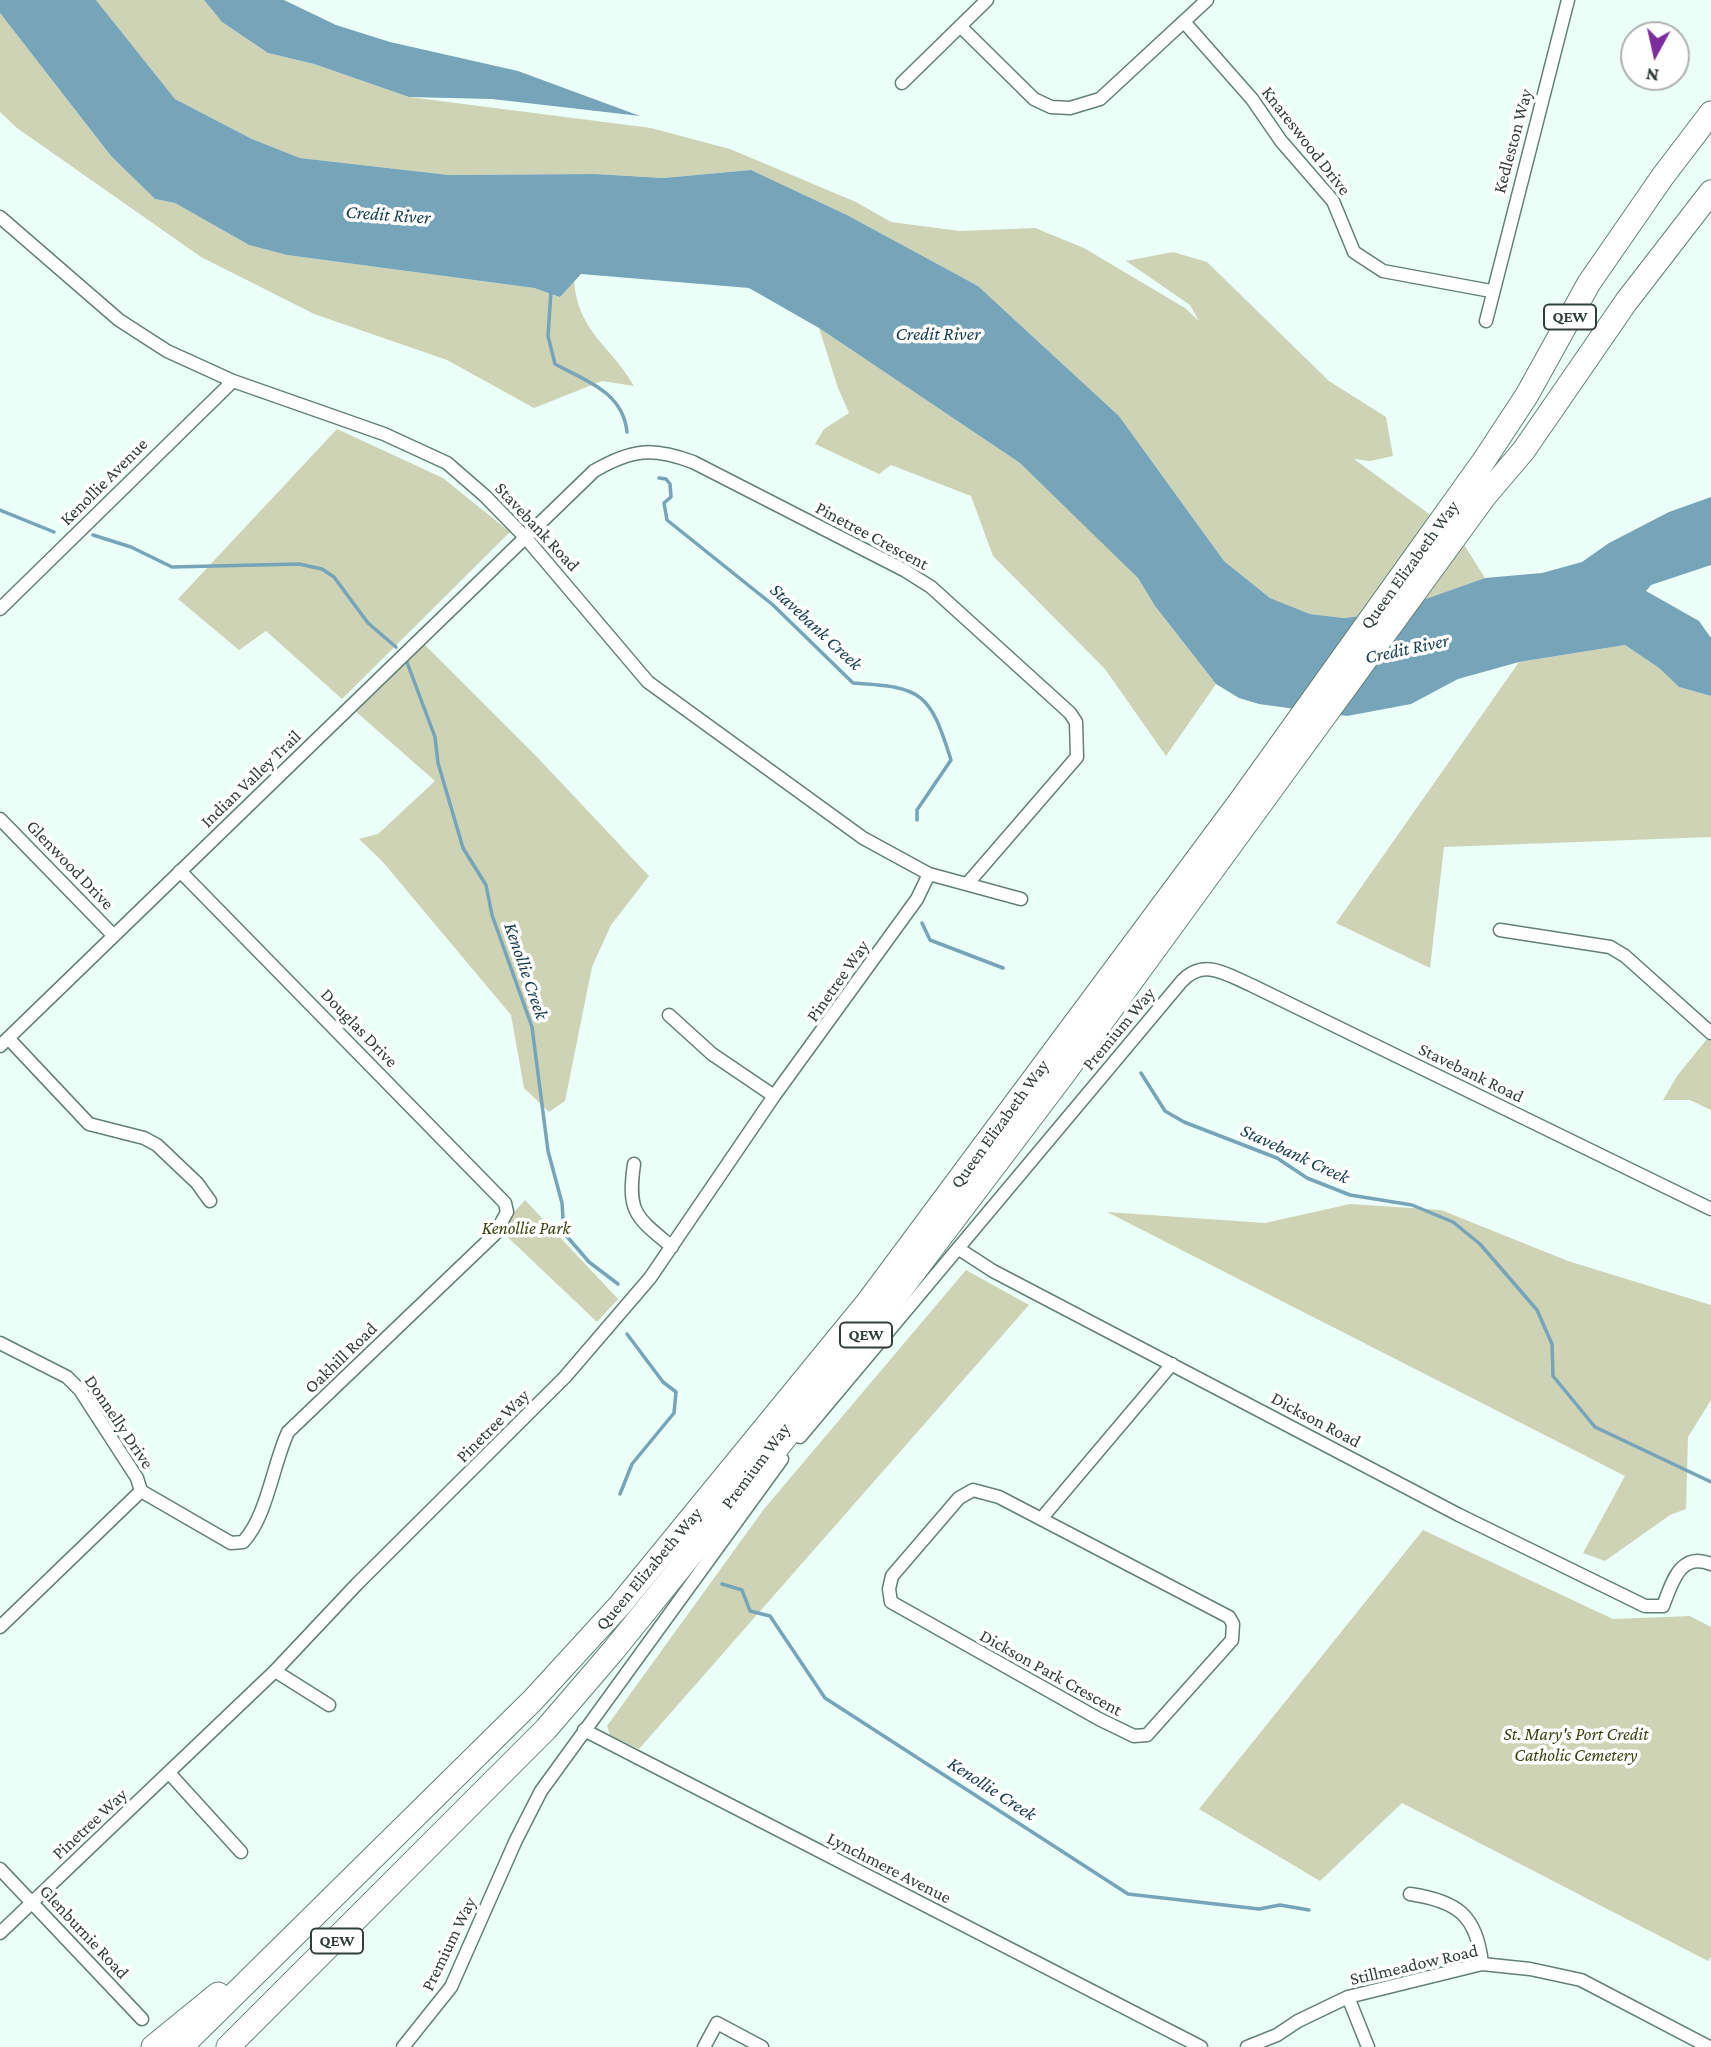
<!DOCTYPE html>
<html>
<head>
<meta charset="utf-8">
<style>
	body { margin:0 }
	#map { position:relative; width:1711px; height:2047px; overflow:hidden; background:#ebfff8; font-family:"Crimson Pro",serif }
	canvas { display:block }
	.north { position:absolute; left:1620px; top:21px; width:70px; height:70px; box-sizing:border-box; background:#fff; border:2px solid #adb2b0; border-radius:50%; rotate:188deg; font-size:19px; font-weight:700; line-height:28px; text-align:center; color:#313e39 }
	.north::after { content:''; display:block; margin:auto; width:24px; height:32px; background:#7c2c9c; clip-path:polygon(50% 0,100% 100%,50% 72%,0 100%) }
</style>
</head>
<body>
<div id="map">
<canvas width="1711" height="2047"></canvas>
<div class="north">N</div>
</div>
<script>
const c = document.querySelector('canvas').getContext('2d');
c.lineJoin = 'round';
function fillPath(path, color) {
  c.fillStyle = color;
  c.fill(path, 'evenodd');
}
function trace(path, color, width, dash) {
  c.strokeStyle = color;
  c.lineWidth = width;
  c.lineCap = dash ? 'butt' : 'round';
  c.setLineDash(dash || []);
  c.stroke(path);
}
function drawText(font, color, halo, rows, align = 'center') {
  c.font = font + ' "Crimson Pro",serif';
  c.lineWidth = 7;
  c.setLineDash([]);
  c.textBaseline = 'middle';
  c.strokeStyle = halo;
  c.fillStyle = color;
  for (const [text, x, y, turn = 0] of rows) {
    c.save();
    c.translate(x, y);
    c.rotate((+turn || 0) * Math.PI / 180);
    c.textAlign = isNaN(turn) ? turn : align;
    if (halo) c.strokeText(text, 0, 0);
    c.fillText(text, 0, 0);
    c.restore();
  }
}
fillPath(new Path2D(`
	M96,0h108l18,22 46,31 46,11 95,33 242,31 79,21 126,53 35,20 69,9 75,-3 49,20 101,60 14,13 -9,-16 -64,-44 47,-9 34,10 122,119 57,36 7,39 -23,5 -16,-2 104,76 27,43 -102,36 -40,4 -33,-4 -40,-16 -46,-37 -105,-145 -141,-130 -131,-71 -96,-45 -88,8 -68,-4 -146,1 -149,-17 -48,-19 -77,-40z
	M0,13l111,143 44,43 20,4 74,42 38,10 247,33 26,9 14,-18c3,53 36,65 60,107l-32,-5 -68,27 -87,-48 -133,-46 -113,-57 -184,-129 -17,-16z
	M819,328l201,135 31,27 87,88 17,28 61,78 -50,72 -61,-87 -112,-113 -22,-60 -80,-31 -12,9 -64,-30 9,-15 25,-16 -11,-25z
	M337,429l106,49 67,54 -168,167 -76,-68 -27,19 -61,-51z
	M423,643l116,116 110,117 -38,49 -19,42 -27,134 -16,11 -25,-24 -13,-73 -129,-154 -23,-22 19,-5 57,-53 -81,-71z
	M1625,645l34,23 20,19 32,9v141l-267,10 -14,121 -94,-45 183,-261z
	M1711,1034v76l-21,-10h-27l14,-24z
	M525,1200l93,99 -21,23 -98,-93z
	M1350,1204l91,6 127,51 143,44v95l-23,37 -2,72 -16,6 -65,46 -22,-8 42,-77 -518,-264 158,11z
	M966,1270l63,35 -390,444 -29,-14 -3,-9 157,-217z
	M1423,1530l190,89 77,-3 21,11v330l-3,4 -306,-158 -82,78 -121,-72z`), '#cfd3b5');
fillPath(new Path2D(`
	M0,0h96l79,99 77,40 48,19 149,17 146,-1 68,4 88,-8 96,45 131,71 141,130 105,145 46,37 40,16 33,4 40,-4 102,-36 57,-5 40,-11 27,-19 60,-31 42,-15v68l-60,20 -5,6 53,30 12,17v58l-32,-9 -20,-19 -34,-23 -106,17 -61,17 -47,25 -64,12 -88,-12 -20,-6 -23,-14 -61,-78 -17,-28 -118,-115 -201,-135 -70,-40 -168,-14 -21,23 -26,-9 -247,-33 -38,-10 -74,-42 -20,-4 -44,-43 -111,-143z
	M204,0h80l52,25 54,17 128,29 122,45 -148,-17 -83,-2 -95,-33 -46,-11 -46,-31z`), '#76a4b9');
trace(new Path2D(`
	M551,291l-3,45 7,28c31,17 68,28 72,68
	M659,478l7,1 4,5 1,13 -7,6 3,17 106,85 80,78c70,4 77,10 98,77l-34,50v10
	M0,510l54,22
	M93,535l38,12 41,20 127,-3 23,5 12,8 34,46 28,24
	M405,657l30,80 3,26 25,85 23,37 6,30 40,112 16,124 14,52 2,30 25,29 29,22
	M922,923l8,17 73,28
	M1141,1073l24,38 19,11 93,36 30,20 43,17 62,10 41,17 27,22 57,66 15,34 1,32 42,51 116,55
	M620,1494l12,-30 42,-51 2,-21 -13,-10 -36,-48
	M722,1584l20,6 8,21 20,5 55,82 303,196 131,15 21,-4 29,5`), '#76a4b9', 3.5);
const minor = new Path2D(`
	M1185,23l67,76 29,42 52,60 21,51 29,19 108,20
	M960,26l74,73 17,8 19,1 30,-9 107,-99
	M902,83l85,-83
	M0,217l119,103 48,31 66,30 151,53 63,29 38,33 40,41 123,145 215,156 66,36 92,25
	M1486,321l82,-321
	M0,609l233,-228
	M0,819l114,117
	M1500,930l110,17 15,9 86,77
	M669,1015l43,39 62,42
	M8,1038l81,86 55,14 13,7 40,38 13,18
	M0,1046l594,-575c38,-22 58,-24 99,-9l211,108 27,17 139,126 6,9 1,35 -109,126
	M634,1164c-7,49 2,53 38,83
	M959,1249l34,22 466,244 186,91h18c9,-23 17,-55 48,-42
	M0,1343l67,34 13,13 57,88 4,13 -141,136
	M800,1437l382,-456c22,-23 44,-7 69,4l460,224
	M973,1490l26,7 230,120 4,7 -1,16 -85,95 -13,1 -35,-17 -208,-117 -2,-13 3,-13 67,-78z
	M141,1491l90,52 12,-1c24,-25 30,-78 45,-110l207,-198 12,-22 -2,-9 -325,-332
	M1041,1519l131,-155
	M275,1671l54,34
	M584,1730l617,317
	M170,1774l71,78
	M0,1869l142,150
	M1410,1894c47,7 67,21 72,70
	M0,1933l275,-262 82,-87 208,-207 85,-99 124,-182 143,-197 12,-25
	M1348,1997l20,50
	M403,2047l48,-60 65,-147 25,-49 241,-332
	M704,2047l13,-24 45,24
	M1247,2047l30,-12 21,-14 50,-24 134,-33 48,5 51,11 128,67`);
const motorway = new Path2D(`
	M153,2047l65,-53
	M181,2047l352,-347 87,-95 247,-302 374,-503 242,-338 44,-67 62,-112 74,-107 48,-63
	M228,2047l318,-318 67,-78 223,-276 227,-300 422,-579 39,-46 102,-148 85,-110`);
trace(minor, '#638076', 15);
trace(motorway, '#638076', 25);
trace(minor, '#fff', 12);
trace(motorway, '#fff', 23);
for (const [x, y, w] of [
	[1570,317,52],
	[866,1335,52],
	[337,1941,52]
]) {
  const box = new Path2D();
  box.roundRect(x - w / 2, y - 12.5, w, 25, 5);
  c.fillStyle = '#fff';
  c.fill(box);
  trace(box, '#313e39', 2);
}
drawText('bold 16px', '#313e39', null, [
	["QEW",1570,317],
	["QEW",866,1335],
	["QEW",337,1941]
]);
drawText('18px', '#313e39', '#fff', [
	["Knareswood Drive",1306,141,52],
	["Kedleston Way",1513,141,-75],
	["Kenollie Avenue",104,482,-45],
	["Stavebank Road",537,527,47],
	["Pinetree Crescent",872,536,28],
	["Queen Elizabeth Way",1410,565,-54],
	["Indian Valley Trail",251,779,-44],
	["Glenwood Drive",70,865,46],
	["Pinetree Way",838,981,-55],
	["Douglas Drive",359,1028,46],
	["Premium Way",1119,1029,-50],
	["Stavebank Road",1471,1073,26],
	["Queen Elizabeth Way",1000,1124,-54],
	["Oakhill Road",341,1358,-44],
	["Dickson Road",1316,1420,28],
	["Donnelly Drive",119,1422,56],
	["Pinetree Way",493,1426,-45],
	["Premium Way",756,1466,-53],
	["Queen Elizabeth Way",649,1569,-50],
	["Dickson Park Crescent",1051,1673,29],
	["Pinetree Way",90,1824,-43],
	["Lynchmere Avenue",889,1868,27],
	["Glenburnie Road",84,1932,47],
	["Premium Way",449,1944,-64],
	["Stillmeadow Road",1414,1965,-13]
]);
drawText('italic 18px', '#3d410f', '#fff', [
	["Kenollie Park",526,1228],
	["St. Mary's Port Credit",1576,1734],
	["Catholic Cemetery",1576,1755]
]);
drawText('italic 19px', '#163e4e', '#fff', [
	["Credit River",388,215,4],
	["Credit River",938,334],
	["Stavebank Creek",816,627,43],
	["Credit River",1407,649,-12],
	["Kenollie Creek",526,971,71],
	["Stavebank Creek",1295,1154,25],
	["Kenollie Creek",992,1789,33]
]);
</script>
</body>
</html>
